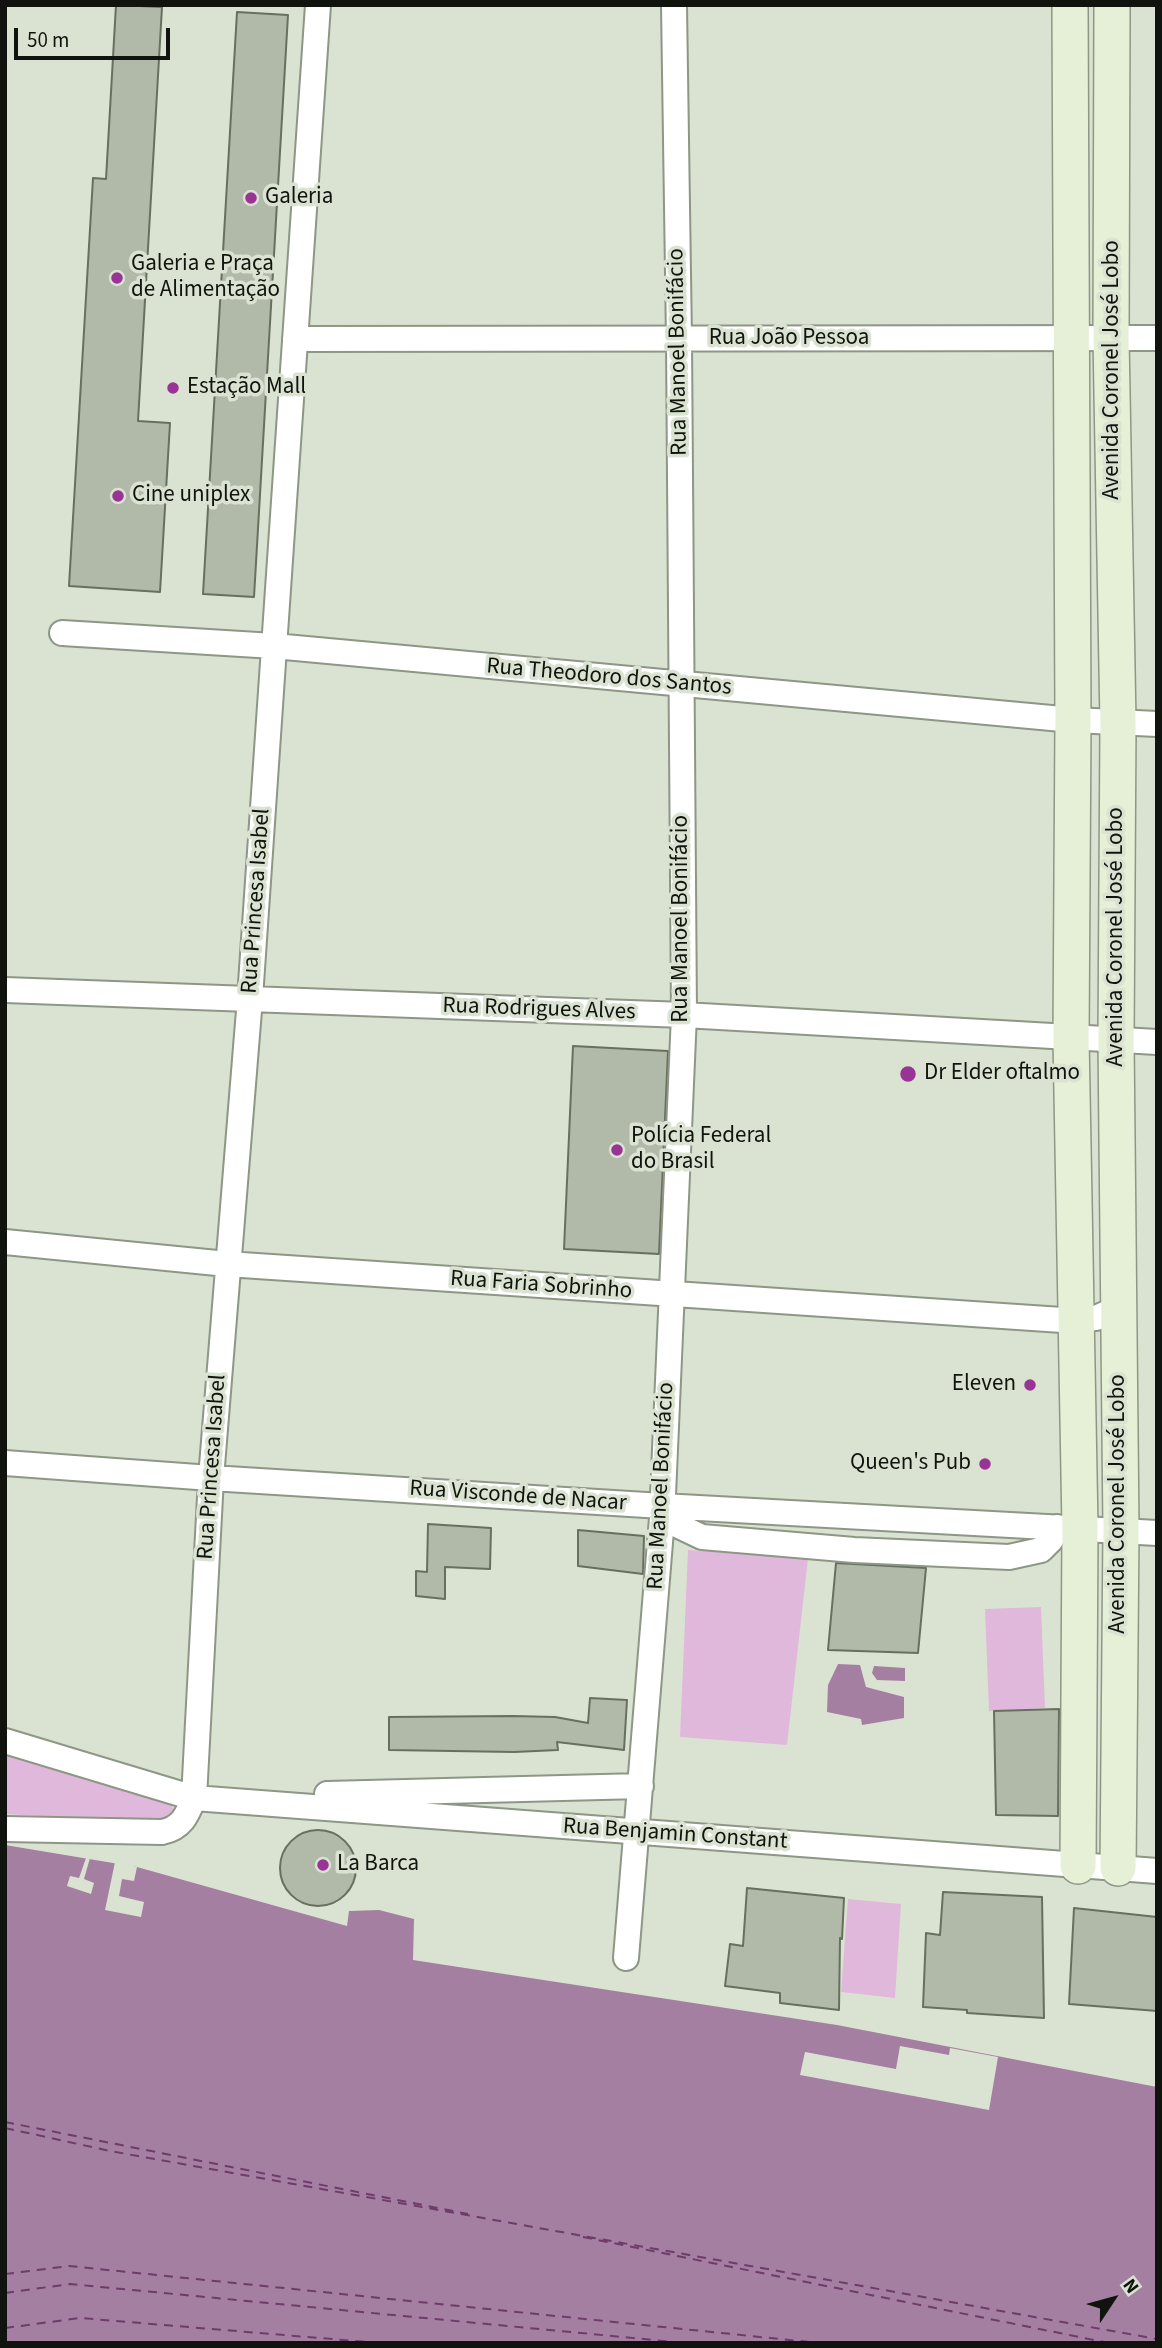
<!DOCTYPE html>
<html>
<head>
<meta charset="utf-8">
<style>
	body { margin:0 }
	#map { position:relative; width:1162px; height:2348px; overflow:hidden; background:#dae3d2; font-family:"Source Sans 3",sans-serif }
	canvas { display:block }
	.frame { position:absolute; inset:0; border:7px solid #11140e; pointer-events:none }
	.north { position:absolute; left:1078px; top:2264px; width:70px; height:70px; -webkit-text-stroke:5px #dae3d2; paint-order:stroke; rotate:54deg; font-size:19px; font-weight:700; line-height:28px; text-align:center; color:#11140e }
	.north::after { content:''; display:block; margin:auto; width:24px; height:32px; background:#11140e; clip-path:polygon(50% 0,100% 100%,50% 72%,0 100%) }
	.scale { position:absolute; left:14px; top:28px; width:156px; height:32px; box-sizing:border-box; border:4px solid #11140e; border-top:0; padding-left:9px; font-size:21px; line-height:24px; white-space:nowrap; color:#11140e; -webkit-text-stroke:5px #dae3d2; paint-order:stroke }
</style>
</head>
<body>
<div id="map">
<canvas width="1162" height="2348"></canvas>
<div class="frame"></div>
<div class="north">N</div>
<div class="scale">50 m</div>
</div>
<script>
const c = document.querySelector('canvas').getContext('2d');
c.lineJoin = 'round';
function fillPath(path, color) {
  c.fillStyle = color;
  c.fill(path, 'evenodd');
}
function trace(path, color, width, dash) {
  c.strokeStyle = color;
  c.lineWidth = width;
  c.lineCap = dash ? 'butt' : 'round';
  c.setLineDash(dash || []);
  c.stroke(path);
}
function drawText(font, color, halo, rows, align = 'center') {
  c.font = font + ' "Source Sans 3",sans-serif';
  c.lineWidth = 7;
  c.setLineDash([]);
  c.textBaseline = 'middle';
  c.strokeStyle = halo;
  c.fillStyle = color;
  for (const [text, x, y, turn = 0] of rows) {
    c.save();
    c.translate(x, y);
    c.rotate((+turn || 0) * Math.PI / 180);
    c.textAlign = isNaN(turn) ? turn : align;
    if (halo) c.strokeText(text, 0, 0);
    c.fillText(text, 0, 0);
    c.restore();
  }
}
fillPath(new Path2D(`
	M688,1550l120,8 -21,187 -107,-8z
	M1041,1607l4,101 -56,3 -4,-102z
	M5,1750l164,52 5,8 -1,3 -11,10 -157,-9z
	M848,1899l53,5 -6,94 -54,-6z`), '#e0b8dc');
fillPath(new Path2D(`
	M838,1664l22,1 6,22 38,10v21l-42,7 -1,-6 -34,-7 1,-27z
	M874,1666l31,2v13l-28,-1 -5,-7z
	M5,1845l132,22 210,59 2,-15 30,-1 35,9 -1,41 424,65 320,62v256h-1152z`), '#a57fa2');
fillPath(new Path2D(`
	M86,1858h4l-6,21 10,4 -3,11 -24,-8 3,-10 9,2z
	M115,1862l22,5 -3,14 -12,-2 -3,17 25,6 -3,15 -36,-7z
	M900,2046l49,9 1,-7 48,9 -9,53 -189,-35 5,-23 91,17z`), '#dae3d2');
trace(new Path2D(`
	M5,2122l463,92
	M5,2128l105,23 1047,188
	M583,2237l526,106
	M5,2274l64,-8 750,77
	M5,2293l65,-9 615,59
	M5,2328l75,-10 299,25`), '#6e3b6a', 2, [9, 7]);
const building = new Path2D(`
	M116,5l46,2 -24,414 32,2 -10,169 -91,-6 24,-408 13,1z
	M237,12l51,3 -34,582 -51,-3z
	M573,1046l95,5 -9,203 -95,-5z
	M428,1524l63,4 -1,41 -45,-2v32l-29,-3v-25l11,1z
	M578,1530l66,6 -1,38 -65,-8z
	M836,1563l90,5 -8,85 -90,-3z
	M590,1698l37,2 -3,50 -67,-8 1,8 -44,2 -125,-2v-33l124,-1 42,1 33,6z
	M1059,1709l-1,107 -62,-1 -2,-104z
	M280 1868a38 38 0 1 1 76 0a38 38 0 1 1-76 0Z
	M747,1888l97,10 -2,41 -2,-1 -1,72 -59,-7v-10l-55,-7 5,-42 13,2z
	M943,1892l99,5 2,121 -77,-5v-3l-44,-3 3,-74 14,2z
	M1074,1908l83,9v94l-88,-7z`);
fillPath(building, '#b1b9a9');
trace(building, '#676f5f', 2);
const street = new Path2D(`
	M295,339l862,-1
	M62,633l212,13 799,74 84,4
	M5,990l679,25 473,27
	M5,1242l222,22 850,57 19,-3 22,-10
	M5,1463l206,15 451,28 495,27
	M662,1518l40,19 152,13 155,7 32,-7 10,-10 6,-13
	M5,1741l189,57 963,73
	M327,1794l314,-8
	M5,1829l157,3c20,-4 25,-17 32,-34l17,-320 39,-480 68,-993
	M626,1958l36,-440 22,-503 -5,-675 -5,-335`);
const secondary = new Path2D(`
	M1070,5l3,715 -2,318 9,490 -2,338
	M1112,5l-1,333 7,385 -2,317 5,490 -3,338`);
trace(street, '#8e9686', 28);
trace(secondary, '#8e9686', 38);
trace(street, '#fff', 24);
trace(secondary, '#e5f0d7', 35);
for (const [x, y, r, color] of [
	[251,198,7,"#9a3396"],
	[117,278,7,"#9a3396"],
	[173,388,7,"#9a3396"],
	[118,496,7,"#9a3396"],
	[908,1074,9,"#9a3396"],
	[617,1150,7,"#9a3396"],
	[1030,1385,7,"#9a3396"],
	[985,1464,7,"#9a3396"],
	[323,1865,7,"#9a3396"]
]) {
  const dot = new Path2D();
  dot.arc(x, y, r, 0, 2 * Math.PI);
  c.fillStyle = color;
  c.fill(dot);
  trace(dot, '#dae3d2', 2.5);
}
drawText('23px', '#11140e', '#dae3d2', [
	["Galeria",265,198],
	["Galeria e Praça",131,265],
	["de Alimentação",131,291],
	["Estação Mall",187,388],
	["Cine uniplex",132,496],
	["Dr Elder oftalmo",924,1074],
	["Polícia Federal",631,1137],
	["do Brasil",631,1163],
	["Eleven",1016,1385,"right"],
	["Queen's Pub",971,1464,"right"],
	["La Barca",337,1865]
], 'left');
drawText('23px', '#11140e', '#dae3d2', [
	["Rua João Pessoa",789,339],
	["Rua Manoel Bonifácio",679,352,-91],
	["Avenida Coronel José Lobo",1113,370,-90],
	["Rua Theodoro dos Santos",609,678,5],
	["Rua Princesa Isabel",257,901,-86],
	["Rua Manoel Bonifácio",682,919,-90],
	["Avenida Coronel José Lobo",1117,937,-90],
	["Rua Rodrigues Alves",539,1010,2],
	["Rua Faria Sobrinho",541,1286,4],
	["Rua Princesa Isabel",213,1467,-86],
	["Rua Manoel Bonifácio",662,1486,-87],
	["Rua Visconde de Nacar",518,1497,4],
	["Avenida Coronel José Lobo",1119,1504,-90],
	["Rua Benjamin Constant",675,1835,4]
]);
</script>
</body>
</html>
